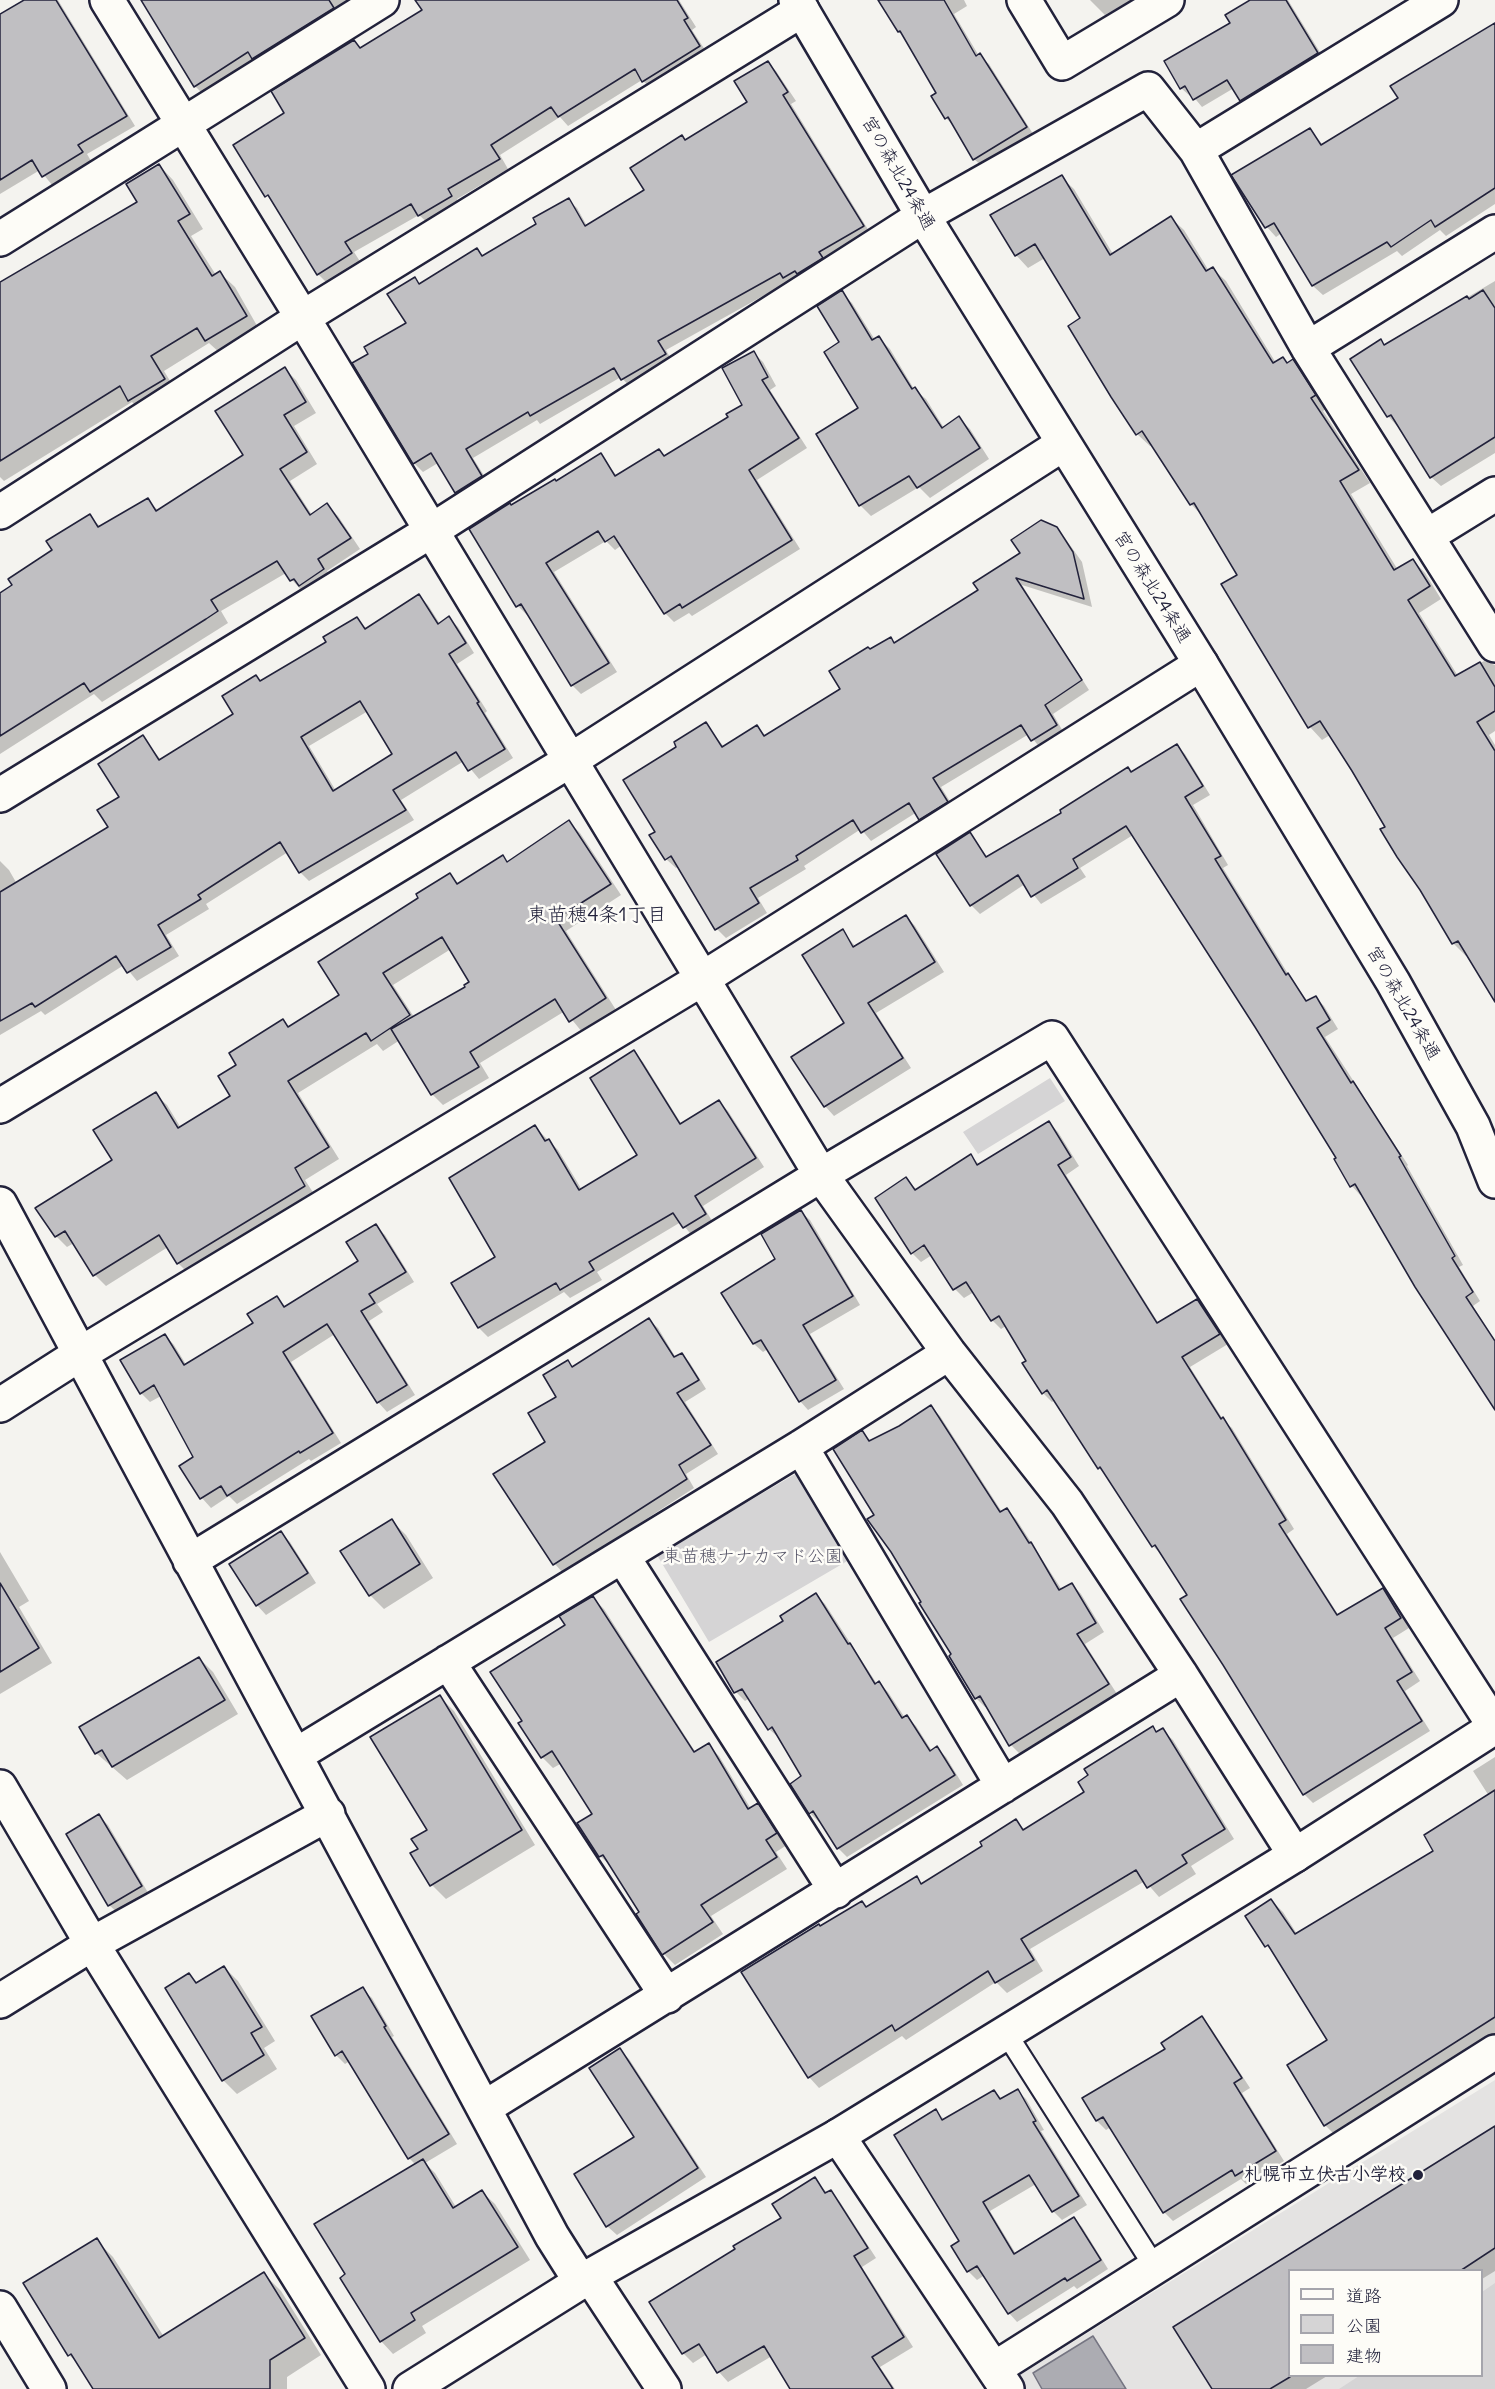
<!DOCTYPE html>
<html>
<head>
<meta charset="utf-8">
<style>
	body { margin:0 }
	#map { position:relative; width:1495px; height:2389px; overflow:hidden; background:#f4f3ef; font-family:Delius,"Klee One",sans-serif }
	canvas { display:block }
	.legend { position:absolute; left:1288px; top:2269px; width:195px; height:108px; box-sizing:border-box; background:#fdfcf7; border:2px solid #a5a5ac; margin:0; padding:8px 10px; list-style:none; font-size:18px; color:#22223b }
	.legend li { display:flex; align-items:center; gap:12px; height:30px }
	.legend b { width:30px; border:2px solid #a5a5ac }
</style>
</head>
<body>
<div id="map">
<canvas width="1495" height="2389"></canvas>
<ul class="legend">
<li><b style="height:8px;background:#fdfcf7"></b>道路</li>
<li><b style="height:16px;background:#d5d4d5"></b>公園</li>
<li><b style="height:16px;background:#c0bfc2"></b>建物</li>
</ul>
</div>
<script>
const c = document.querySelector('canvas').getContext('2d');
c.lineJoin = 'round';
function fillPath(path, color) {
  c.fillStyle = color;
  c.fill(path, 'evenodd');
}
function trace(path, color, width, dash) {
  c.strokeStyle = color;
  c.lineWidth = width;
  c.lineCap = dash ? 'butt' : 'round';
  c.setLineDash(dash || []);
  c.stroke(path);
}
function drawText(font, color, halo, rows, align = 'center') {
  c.font = font + ' Delius,"Klee One",sans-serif';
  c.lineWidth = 5;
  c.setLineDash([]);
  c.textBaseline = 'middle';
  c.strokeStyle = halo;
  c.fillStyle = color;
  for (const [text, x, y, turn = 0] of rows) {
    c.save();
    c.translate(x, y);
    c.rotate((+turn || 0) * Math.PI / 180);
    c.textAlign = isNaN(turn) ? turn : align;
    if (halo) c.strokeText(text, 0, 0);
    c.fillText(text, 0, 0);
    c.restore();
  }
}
fillPath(new Path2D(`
	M1495,2080v309h-469l-8,-13zM1290,2270h192v106h-192z`), '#e4e3e2');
fillPath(new Path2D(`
	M1050,1078l15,23 -87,53 -15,-22z
	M797,1473l52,87 -140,82 -52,-87z
	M1495,2283v106h-156l20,-13h123v-84z`), '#d5d4d5');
const water = new Path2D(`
	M1093,2336l33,53h-84l-9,-16z`);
fillPath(water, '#acacb2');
trace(water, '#757582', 1.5);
fillPath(new Path2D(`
	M27,0h31l77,126 -48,28 4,7 -39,24 -12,-15 -40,24v-170z
	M142,0h216l-154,95 -9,-9z
	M471,0h208l17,27 -4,3 17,26 -56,34 -11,-10 -74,46 -8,-9 -60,38 8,14 -51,30 4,7 -32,18 -10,-9 -65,37 7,11 -33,21 -10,-10 -83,-129 51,-32 68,-71 7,7z
	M880,0h84l3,6 -13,8 25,42 10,8 46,73 -51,31 -10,-9 -18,-31 -10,-10 -8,-25 -31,-54 -8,-7z
	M1090,0h41l-26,15z
	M1253,0h35l38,62 -76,46 -16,-20 -32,19 -10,-12 -2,1 -9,-8z
	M1495,24v180l-49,32 -6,-6 -38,26 -5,-5 -74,44 -10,-9 -31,-53 -6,4 -9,-10 -33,-52 76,-45 13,15 77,-46z
	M767,62l9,9 20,30 -5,3 81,132 -79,50 -5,-4 -122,68 7,13 -42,25 -10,-11 -81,47 -3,-4 -64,38 17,27 -25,16 -9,-9 -18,-29 -15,9 -9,-9 -44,-108 38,-32 7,-45 6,7 56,-35 6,6 55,-32 30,-24 9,8 10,18 59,-36 36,-53 4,4 63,-39z
	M159,165l14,15 30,49 -12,7 25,39 4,-2 15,14 25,44 -39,23 -12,-11 -45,28 14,23 -34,20 -12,-12 -128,79 -4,-4v-193l139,-81z
	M1061,177l13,12 39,65 58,-36 13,12 25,41 4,-2 13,12 50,82 7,-4 5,5 5,-3 12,13 22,34 -4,3 47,72 -19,11 47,76 15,-10 12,13 16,26 -22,14 39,63 26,-15 11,4v66l-6,4 6,10v255l-27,-45 -2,1 -13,-13 -123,-208 -8,5 -12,-13 -87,-142 16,-10 -35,-57 -13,-14 -38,-60 -3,2 -13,-12 -55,-115 -37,-61 -17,10 -12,-13z
	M1495,281v172l-54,33 -10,-9 -32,-52 -2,1 -9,-10 -7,-75 4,5z
	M841,292l11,11 23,37 4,-2 11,11 24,40 12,10 18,29 15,-10 11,11 19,30 -59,39 -11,-11 -48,29 -11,-11v-96l-18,-66z
	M754,353l9,9 13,24 -6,4 37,58 -50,32 43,69 -108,67 -3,-3 -15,9 -9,-9 -43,-68 -7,5 -9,-9 -52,31 63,100 -36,22 -9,-9 -43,-71 -2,1 -9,-9 -7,-100 89,-51 17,21 42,-25 6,6 65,-40 14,-12z
	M285,369l11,11 20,33 -22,13 23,38 -27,17 22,34 15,-10 11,11 22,33 -33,22 7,10 -32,10 -16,-18 -65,38 7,12 -11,7 -115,72 -8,-8 -94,60v-159l55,-44 34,-35 12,11 46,-27 12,11 86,-55z
	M1056,528l9,10 17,24 10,45 -70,-22 67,105 -36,24 12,21 -24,14 -12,-15 -88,53 15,24 -26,17 -13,-16 -46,29 -10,-12 -57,37 2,3 -48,29 9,15 -41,25 -9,-9 -38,-63 -3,2 -10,-9 -9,-27 22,-85 27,-23 18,23 33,-20 9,9 76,-46 28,-39 21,-12 4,5 85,-54 42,-37z
	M419,596l9,9 12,19 9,-6 9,9 16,26 -17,11 30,47 -2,2 28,45 -34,21 -15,-18 -63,39 13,20 -105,61 -9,-9 -12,-20 -82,52 3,5 -43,26 13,21 -42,25 -13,-16 -79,50 -4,-4 -41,24v-174l9,9 8,14 93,-56 33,-91 18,23 74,-46 26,-32 67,-40 29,-23 10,10zM368,711l26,44 -58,36 -27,-45z
	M1177,746l8,8 25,41 -17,10 35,60 -5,3 67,109 18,25 8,-4 8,8 14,23 -13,8 83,128 -1,1 56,99 -4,2 21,34 -7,5 22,34v65l-133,-212 -2,2 -8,-9 -16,-26 2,-2 -205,-323 -53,33 6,9 -45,27 -16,-20 -45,30 -9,-9 -33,-51 32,-20 18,24 75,-45 65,-44 4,4z
	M569,822l11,11 41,62 -55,36 50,79 -34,22 -17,-21 -85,52 9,15 -46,27 -11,-11 -32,-54 -17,11 -6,-7 -79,49 41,66 -34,21 11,17 -127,77 -11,-11 -10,-16 -62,39 -11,-11 -21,-32 -7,4 -11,-11 58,-75 41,-67 12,11 14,23 51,-31 6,-32 45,-44 6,7 52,-32 79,-97 30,-24 10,10 43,-28 5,6zM451,949l20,33 -4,5 -53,30 -21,-32z
	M906,916l9,10 29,46 -68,41 35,55 -77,48 -9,-10 -32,-49 53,-34 -4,-92 14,16z
	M633,1052l10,10 39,63 37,-23 9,9 36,56 -61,39 11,18 -21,13 -12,-15 -84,50 5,8 -32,18 -6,-6 -76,45 -9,-9 -26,-44 44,-26 38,-131 23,23 24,40 57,-34z
	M1049,1123l9,9 21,34 -13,9 93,149 38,-23 9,9 22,34 -38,23 34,54 8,7 62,101 -7,5 52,82 44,-27 9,10 17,29 -16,10 27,43 -15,10 25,40 -117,72 -9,-9 -115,-199 -27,-40 -9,-9 -45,-69 -9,-9 -44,-68 -3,2 -9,-9 -37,-67 -5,3 -9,-9 -18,-28 -10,6 -9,-9 -23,-34 -11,7 -9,-9 -6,-74 11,11 54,-34 9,9z
	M801,1212l9,8 50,85 -50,29 34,55 -36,21 -8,-9 -32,-52 -5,3 -9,-8 -31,-51 54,-34z
	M376,1226l9,9 29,47 -37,22 6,8 -14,9 46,74 -28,17 -9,-10 -43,-68 -44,28 50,81 -30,18 -2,-2 -72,45 -8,-8 -18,12 -9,-10 -21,-32 14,-9 -34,-61 -11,6 -9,-9 24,-58 9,10 13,21 68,-42 22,-26 9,9 74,-45z
	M649,1320l9,8 18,30 6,-4 8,9 16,26 -21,13 33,52 -32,20 8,14 -131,85 -8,-9 -60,-89 52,-33 21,-80 6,6z
	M931,1407l9,9 62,96 4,-3 10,10 46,71 10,-6 9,10 23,38 -19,12 32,50 -97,60 -9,-9 -23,-39 -3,1 -9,-9 -100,-182 -14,-84 10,10 28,-15z
	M392,1521l14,14 27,43 -49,31 -14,-14z
	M281,1533l9,9 26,41 -50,32 -9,-10 -26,-41z
	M0,1552l29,49 -10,6 33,56 -52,31z
	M816,1595l9,9 52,80 2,-1 9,9 17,26 2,-1 9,9 16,25 5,-3 9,9 17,28 -116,72 -9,-9 -17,-27 -2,1 -9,-9 -7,-36 -24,-39 -10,-9 -19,-31 -5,3 -9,-9 -18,-30 67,-40z
	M593,1598l11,11 92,144 12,-8 11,11 32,53 7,-4 11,11 18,29 -11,7 11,17 -76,47 12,18 -48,31 -11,-11 -23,-42 -29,-45 -12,-11 -6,-42 -32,-51 -9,5 -11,-11 -22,-33 4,-3 43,-96z
	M199,1658l14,14 25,42 -111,66 -31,-27z
	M440,1697l14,14 81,134 -89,54 -14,-14 -19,-31 7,-4 9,-19z
	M1152,1728l5,5 5,-3 11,10 61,99 -43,27 5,8 -37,23 -14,-16 -115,68 13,22 -36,22 -11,-11 -90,58 -4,-4 -83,52 -10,-11 12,-149 41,-25 5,5 49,-30 7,6 61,-38 32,-25 9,9 61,-38z
	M1495,1757v279l-158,101 -12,-12 -36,-59 40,-25 -54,-87 -8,-8 4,-46 12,12 14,22 138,-83 54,-55 -16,-25z
	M99,1816l9,9 42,71 -31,18 -10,-9z
	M224,1967l14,14 37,60 -11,7 13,21 -40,25 -14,-14 -34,-105 9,8z
	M362,1989l10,9 22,38 -2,1 65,107 -32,19 10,10 21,34 26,-15 13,12 35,56 -108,66 4,7 -33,21 -12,-13 -34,-66 69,-110 -7,-7 -59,-97 -5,3 -9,-9z
	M1202,2018l9,10 39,60 -8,5 42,68 -38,23 -5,-5 -68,42 -9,-9 -53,-85 -5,3 -9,-9 -13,-23 83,-49z
	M620,2050l9,9 77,118 -89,58 -10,-9 29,-89z
	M1017,2090l9,9 18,31 -3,1 46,74 -25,15 -9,-9 -17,-27 -46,27 26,43 58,-35 8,8 26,42 -31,20 -3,-3 -57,36 -8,-9 -24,-38 -8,5 -9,-9 -32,-160 9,9 49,-29 8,8z
	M1495,2128v143l-13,8v-9h-192v106h37l-21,13h-93l-38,-61z
	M815,2179l13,15 2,-2 10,10 36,56 -14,9 51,80 -33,20 15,22h-104l-19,-33 -44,26 -9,-10 -12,-18 -14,9 -10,-10 54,-103 46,-32z
	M96,2240l17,17 51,80 100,-63 17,17 40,64 -34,22v12h-192l-14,-23 -12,-11z`), '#0003');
const building = new Path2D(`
	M24,0h32l71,116 -49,29 5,7 -41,25 -10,-17 -32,20v-166z
	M141,0h188l5,8 -82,51 -4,-7 -54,35z
	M415,0h262l11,18 -4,2 16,26 -58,36 -7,-13 -77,48 -7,-10 -60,38 9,14 -52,30 4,7 -34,20 -7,-12 -66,38 7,11 -35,22 -49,-80 -3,2 -32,-52 51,-32 -13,-22 83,-51 6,8 62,-38z
	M878,0h66l32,56 4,-3 47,74 -54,33 -25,-43 -3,2 -14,-23 5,-3 -36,-62 -2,1z
	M1250,0h36l32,53 -78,48 -13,-21 -34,20 -8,-14 -5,3 -16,-28 66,-38 -5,-8z
	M1495,23v165l-60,39 -4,-7 -40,27 -4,-5 -75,44 -38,-63 -9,5 -34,-53 79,-47 11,17 77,-47 -8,-12z
	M768,61l20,31 -5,3 81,131 -45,26 4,6 -26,16 -2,-3 -12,7 -3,-5 -122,68 8,13 -45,26 -7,-12 -84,48 -2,-4 -62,37 16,27 -27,17 -24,-40 -18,11 -61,-101 16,-9 -4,-7 42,-24 -19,-29 28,-17 4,7 58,-36 5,8 54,-32 -3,-6 36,-20 16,28 59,-36 -14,-22 52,-33 3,5 62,-38 -13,-21z
	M159,164l31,50 -12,7 34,55 8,-5 27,45 -42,25 -8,-13 -46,28 14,23 -37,22 -8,-15 -120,75v-179l137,-80 -11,-18z
	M1062,175l48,80 61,-39 35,55 7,-4 60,96 10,-6 4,6 6,-4 23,36 -5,3 48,72 -19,11 54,89 19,-11 17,27 -22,14 47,76 25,-14 15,25v24l-18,11 18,29v251l-37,-61 -6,3 -32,-54 -23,-33 -17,-28 5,-2 -33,-56 -32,-50 -12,7 -87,-144 16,-9 -43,-72 -4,2 -48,-74 -6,4 -25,-38 -43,-71 12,-8 -45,-74 -20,12 -25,-41z
	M842,290l30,50 7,-4 33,53 3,-2 27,41 17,-12 21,32 -63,40 -8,-12 -50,30 -43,-72 42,-26 -34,-56 15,-10 -22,-36z
	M1483,290l12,18v129l-65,41 -39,-63 -4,2 -37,-58 31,-20 3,6 83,-49 2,3z
	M754,351l14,26 -6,3 37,58 -50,32 43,70 -110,68 -2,-4 -16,10 -50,-78 -9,6 -7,-11 -52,32 63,100 -38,23 -50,-82 -5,3 -47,-78 33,-21 8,-5 1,2 44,-26 1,2 45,-28 14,23 44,-27 5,7 64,-39 -2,-3 16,-9 -20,-37z
	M285,367l21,35 -22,13 23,37 -27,17 30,46 17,-12 24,35 -33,21 6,10 -25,17 -5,-7 -4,2 -13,-20 -66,39 7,11 -12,8 -116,73 -6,-9 -84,53v-143l12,-8 -4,-6 44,-29 -6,-9 44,-27 8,13 50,-29 8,13 87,-56 -28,-44z
	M1041,520l16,7 16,25 11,47 -68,-21 66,102 -37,25 12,20 -26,16 -10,-16 -88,53 15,24 -29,18 -10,-17 -48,30 -8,-13 -57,36 2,4 -48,28 9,15 -44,27 -44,-74 -6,4 -16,-25 6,-3 -32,-52 53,-33 -2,-5 32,-20 16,25 35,-22 7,11 76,-47 -11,-18 39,-24 2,2 21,-12 3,6 84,-53 -5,-7 47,-30 -9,-13z
	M419,594l19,30 11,-8 17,27 -17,11 30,48 -2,1 28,46 -37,22 -12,-19 -63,38 13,20 -107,63 -19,-31 -82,53 3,4 -43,26 13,22 -44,26 -11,-17 -81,51 -3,-4 -32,18v-129l108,-65 -11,-17 22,-13 -21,-33 45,-29 16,25 74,-46 -11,-18 34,-21 4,6 66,-39 -3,-5 34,-20 8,12zM360,701l32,53 -59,37 -32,-54z
	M1177,744l26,42 -18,11 36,59 -6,3 71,116 2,-2 18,28 10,-5 14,24 -13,8 34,55 2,-2 48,75 -2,1 56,99 -3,2 21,34 -7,5 29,44v69l-80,-123 -60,-103 -5,3 -16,-28 2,-1 -81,-131 -129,-201 -53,33 5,9 -47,29 -13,-22 -48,31 -34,-52 34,-22 16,25 75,-44 -1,-3 68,-43 3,5z
	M569,820l42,64 -55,35 50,79 -37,24 -14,-23 -85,53 9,15 -48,28 -40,-66 74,-42 -1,-2 5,-3 -27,-45 -59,36 27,42 -39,26 -5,-8 -78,48 41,66 -34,21 10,18 -128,78 -18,-29 -66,41 -28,-45 -10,6 -20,-29 77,-48 -19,-30 63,-38 22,36 52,-32 -12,-20 18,-11 -7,-12 54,-34 5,8 51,-32 -21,-33 100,-64 -2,-4 34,-21 7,11 46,-29 4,7z
	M906,915l29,47 -67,41 35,55 -79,49 -33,-50 53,-34 -42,-68 41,-26 10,18z
	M634,1050l46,74 39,-24 37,58 -61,38 11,18 -23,14 -10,-15 -84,49 5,8 -34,20 -4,-7 -78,45 -27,-45 44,-26 -46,-79 86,-53 10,16 4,-2 30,51 58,-35 -47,-77z
	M1049,1121l22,36 -13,8 99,158 40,-24 23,35 -38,23 39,62 2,-2 63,103 -7,4 58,91 46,-27 18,30 -16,10 27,44 -15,9 25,40 -119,74 -80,-130 -43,-66 7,-4 -32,-50 -3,2 -52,-80 -2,2 -51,-79 -5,4 -20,-31 4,-2 -27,-45 -8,5 -25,-39 -13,8 -29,-45 -13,9 -36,-56 31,-21 9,13 56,-36 6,11z
	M801,1210l52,86 -50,29 33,55 -37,22 -38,-62 -8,4 -32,-51 54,-34 -14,-25z
	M376,1224l30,48 -37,22 6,9 -14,8 46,74 -30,18 -50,-79 -44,28 50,81 -33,20 -1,-2 -72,45 -6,-10 -21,13 -21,-33 14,-9 -39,-72 -14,9 -20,-34 45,-26 19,31 69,-42 -6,-9 30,-18 7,11 74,-46 -12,-19z
	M649,1318l25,39 8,-4 17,27 -22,13 34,52 -32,20 8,14 -134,86 -60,-91 52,-32 -17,-29 28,-16 -13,-22 25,-15 4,7z
	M931,1405l69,107 7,-4 22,35 2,-1 28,48 13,-7 24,40 -19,11 32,50 -100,62 -29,-50 -5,3 -26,-43 2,-2 -32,-51 2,-1 -30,-50 -24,-33 7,-4 -41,-66 29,-19 7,11 30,-15z
	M392,1519l28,45 -51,32 -29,-45z
	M281,1531l27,42 -52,33 -27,-42z
	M0,1583l39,65 -39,24z
	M816,1593l32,51 2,-1 25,41 4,-3 23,37 5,-3 23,36 7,-5 18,29 -118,74 -24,-38 -4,3 -19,-30 11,-8 -29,-49 -4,3 -26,-41 -8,4 -18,-31 67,-41 -3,-5z
	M593,1596l101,156 15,-9 39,66 10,-6 19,30 -11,7 11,17 -76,48 12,17 -51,33 -26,-41 3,-2 -36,-57 -4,2 -22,-34 15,-9 -40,-63 -11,7 -23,-35 4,-2 -32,-49 75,-47 -6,-9z
	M199,1657l26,43 -113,67 -10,-17 -7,4 -16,-27z
	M440,1695l82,135 -92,56 -20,-33 8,-4 -7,-10 16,-9 -57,-93z
	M1153,1726l3,6 7,-4 62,101 -43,26 5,8 -40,25 -11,-18 -115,69 13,21 -39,23 -7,-12 -93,60 -3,-6 -84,53 -67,-106 78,-48 1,2 42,-25 4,6 51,-31 4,8 61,-38 -2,-4 36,-23 7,11 61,-38 -6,-10 10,-7 -4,-6z
	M1495,1790v227l-171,109 -37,-61 40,-25 -59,-95 -3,2 -20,-31 26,-17 24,35 138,-83 -9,-16z
	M99,1814l43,72 -34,20 -42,-72z
	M224,1966l38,61 -11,6 13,22 -42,26 -57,-93 24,-15 7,10z
	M363,1987l23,39 -2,1 65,107 -41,25 -66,-108 -7,5 -24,-40z
	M1202,2016l40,62 -8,5 42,68 -41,25 -3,-6 -69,43 -60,-96 -7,4 -14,-23 83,-49 -4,-6z
	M620,2048l78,120 -92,59 -32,-53 60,-37 -45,-69z
	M1018,2089l18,32 -3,1 46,74 -27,16 -23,-37 -46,27 31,52 60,-37 27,43 -34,21 -2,-3 -57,36 -31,-48 -10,6 -16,-26 8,-5 -65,-106 42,-26 6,11 52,-30 6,9z
	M1495,2126v122l-35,23h-170v106l-20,12h-58l-39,-62z
	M423,2159l30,49 29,-18 36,57 -107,66 4,7 -35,22 -40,-64 5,-4 -31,-50z
	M815,2177l10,16 6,-3 37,58 -14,8 50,81 -32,20 21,32h-103l-26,-43 -47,27 -18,-29 -17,10 -33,-52 86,-53 -2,-3 48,-28 -9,-14z
	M97,2238l62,100 105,-66 41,66 -35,22v29h-177l-22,-35 -3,2 -45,-73z`);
fillPath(building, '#c0bfc2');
trace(building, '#22223b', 1.5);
const service = new Path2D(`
	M1006,2033l150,236`);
const minor = new Path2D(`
	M107,0l205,333 509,842 128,178 118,150 114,172 114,180
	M1024,0l38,63 105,-63
	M1196,150l245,-150
	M0,239l382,-239
	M1308,348l187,-116
	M0,512l302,-194 500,-308
	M1427,536l68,-42
	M0,795l431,-264 492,-315 225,-127 48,61 112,198 187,297
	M0,1106l571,-346 492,-316
	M0,1204c183,345 369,688 552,1032l29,46
	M0,1405l80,-51 622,-375 499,-315
	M801,1447l202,339
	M623,1557l213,334
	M190,1561l631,-386 231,-137 443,689
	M448,1662l219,334
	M296,1755l505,-308 148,-94
	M0,1787l92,157 276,445
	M0,2001l92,-57 236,-130
	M484,2108l697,-433
	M838,2136l169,253
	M590,2276l74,113
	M0,2308l49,81
	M994,2369l501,-317`);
const tertiary = new Path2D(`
	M796,0l127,216 278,448 192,318 80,144 22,55
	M410,2389l180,-113 248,-140 457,-281 200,-128`);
trace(service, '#22223b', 24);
trace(minor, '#22223b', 38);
trace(tertiary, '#22223b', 38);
trace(service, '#fdfcf7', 20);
trace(minor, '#fdfcf7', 33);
trace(tertiary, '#fdfcf7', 33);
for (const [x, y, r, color] of [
	[1418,2175,6,"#22223b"]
]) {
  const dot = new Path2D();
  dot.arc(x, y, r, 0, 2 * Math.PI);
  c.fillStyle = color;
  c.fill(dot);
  trace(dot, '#fdfcf7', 2);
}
drawText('18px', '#22223b', '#fdfcf7', [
	["宮の森北24条通",898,173,60],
	["宮の森北24条通",1152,587,58],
	["宮の森北24条通",1403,1003,60]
]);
drawText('18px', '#585769', '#fdfcf7', [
	["東苗穂ナナカマド公園",753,1557]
]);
drawText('bold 18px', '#22223b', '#fdfcf7', [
	["札幌市立伏古小学校",1406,2175]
], 'right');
drawText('20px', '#22223b', '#fdfcf7', [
	["東苗穂4条1丁目",597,915]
]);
</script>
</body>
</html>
